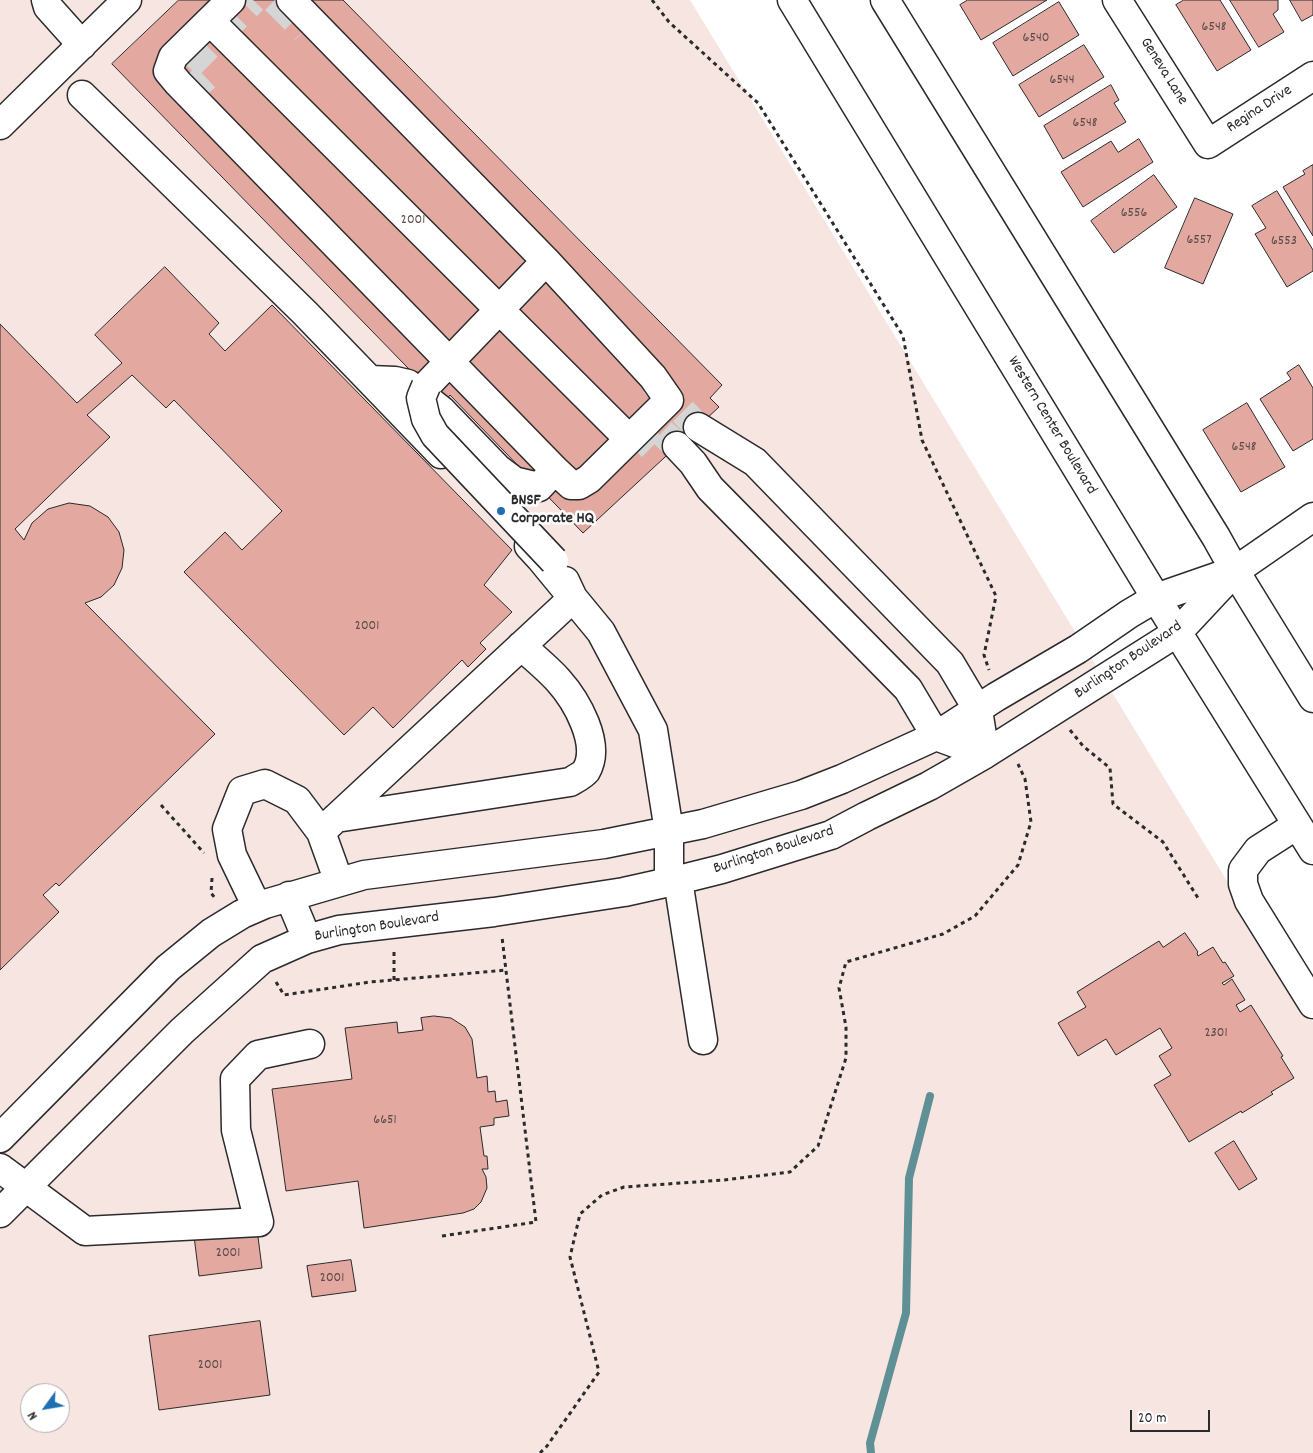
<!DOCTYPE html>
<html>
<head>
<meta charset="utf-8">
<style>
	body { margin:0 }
	#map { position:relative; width:1313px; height:1453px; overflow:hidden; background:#fff; font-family:Dekko,sans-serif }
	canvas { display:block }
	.north { position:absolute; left:20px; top:1383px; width:50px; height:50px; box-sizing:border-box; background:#fff; border:1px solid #aaa; border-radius:50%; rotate:238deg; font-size:14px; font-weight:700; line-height:20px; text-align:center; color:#2b2b2b }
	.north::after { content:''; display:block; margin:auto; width:18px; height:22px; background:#1f6fb2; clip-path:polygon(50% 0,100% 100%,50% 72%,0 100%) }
	.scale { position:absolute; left:1130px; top:1410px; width:80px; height:22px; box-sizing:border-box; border:2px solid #2b2b2b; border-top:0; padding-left:6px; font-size:15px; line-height:18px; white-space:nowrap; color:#2b2b2b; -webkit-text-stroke:4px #fff; paint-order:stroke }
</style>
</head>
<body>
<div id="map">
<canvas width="1313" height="1453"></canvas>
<div class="north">N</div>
<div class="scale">20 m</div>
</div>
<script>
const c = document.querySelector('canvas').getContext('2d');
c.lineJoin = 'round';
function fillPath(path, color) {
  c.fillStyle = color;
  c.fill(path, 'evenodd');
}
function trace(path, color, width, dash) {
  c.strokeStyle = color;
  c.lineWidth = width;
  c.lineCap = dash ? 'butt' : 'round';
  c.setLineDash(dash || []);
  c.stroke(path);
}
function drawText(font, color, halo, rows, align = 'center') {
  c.font = font + ' Dekko,sans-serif';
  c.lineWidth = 5;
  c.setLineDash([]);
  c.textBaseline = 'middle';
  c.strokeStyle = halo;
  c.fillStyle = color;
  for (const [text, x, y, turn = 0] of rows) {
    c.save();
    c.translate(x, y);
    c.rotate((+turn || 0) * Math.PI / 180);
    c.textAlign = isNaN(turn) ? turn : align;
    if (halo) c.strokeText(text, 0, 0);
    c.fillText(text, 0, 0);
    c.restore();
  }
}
fillPath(new Path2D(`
	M0,0h690l623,1022v431h-1313zM30,1393h30v30h-30z`), '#f7e5e2');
trace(new Path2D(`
	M871,1453l-1,-10 36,-130 3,-135 21,-82`), '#5f9095', 8);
const building = new Path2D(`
	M179,0h164l379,385 -12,13 9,9 -136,126 -133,-138 -7,9 -331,-340z
	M968,0h79l-66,40 -21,-35z
	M1184,0h36l31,50 -34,21 -41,-66z
	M1230,0h48v10l-5,4 11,18 -25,15z
	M1290,0h23v15l-11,6z
	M1059,2l20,33 -66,41 -20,-33z
	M1084,45l20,32 -65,40 -20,-32z
	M1111,85l8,15 -5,3 12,19 -63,37 -19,-33z
	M1139,139l14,23 -70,45 -22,-35 50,-31 7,11z
	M1313,165v71l-30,-49 22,-13 -2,-3z
	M1154,175l23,32 -63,46 -23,-32z
	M1277,191l36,59v21l-26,16 -32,-53 11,-6 -14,-22z
	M1195,198l38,16 -30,70 -38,-16z
	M165,267l54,56 -10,11 16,17 47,-46 240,245 -28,35 28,27 -32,31 6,6 -18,18 -6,-7 -69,68 -20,-21 -29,28 -160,-163 41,-40 17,18 40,-39 -108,-111 -8,8 -34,-33 -45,40 23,22 -95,92 9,11 8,-17 16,-14 21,-6 21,3 18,11 11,15 5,18 -2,18 -8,17 -13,12 -16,6 130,131 -156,152 -3,-3 -13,12 16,17 -59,58v-646l77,79 45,-40 -27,-28z
	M1299,365l14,23v51l-20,12 -33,-52 31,-20 -4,-6z
	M1247,403l38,64 -44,25 -38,-62z
	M1185,933l13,19 -1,1 1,3 15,-9 10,16 2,-1 9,14 -12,7 2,2 8,-6 13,21 -9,5 4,7 11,-7 32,51 -2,1 13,21 -23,14 2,2 -31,19 -1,-2 -52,31 -35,-57 17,-10 -12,-19 13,-8 -12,-20 -44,27 -10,-16 -28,17 -20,-33 28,-16 -9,-15 82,-51 4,6z
	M434,1016l17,2 14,9 7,12 5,39 10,-2 1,16 7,-1 1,11 11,-2 2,16 -15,2v7l-14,2 4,29h3l1,13h-6l4,8 1,11 -6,14 -7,7 -11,4 -99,15 -6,-47 -72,10 -14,-102 80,-10 -7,-51 52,-6 1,11 25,-3 -2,-12z
	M1234,1141l23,38 -18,11 -24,-37z
	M257,1229l5,39 -63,8 -5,-40z
	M351,1260l5,31 -44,6 -5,-31z
	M260,1321l10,74 -111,15 -10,-74z`);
fillPath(building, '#e3a9a0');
trace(building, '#2b2b2b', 1);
trace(new Path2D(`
	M275,0l30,30
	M205,97l-23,-24 71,-73
	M653,382l45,45
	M632,447l22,-22 23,21`), '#d5d5d5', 28, [28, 14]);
const minor = new Path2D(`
	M46,0l2,7 34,38
	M231,0l-58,57 -5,14 10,12 377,387 16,15h8l10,-6 80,-79 -16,-23 -107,-116 -255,-261
	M1117,0l91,144 105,-68
	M210,21l419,418
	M82,95l223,218 136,141
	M0,125l127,-125
	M370,380l25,1 13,3 34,27 56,58 16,12 25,6 16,-17
	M426,386l120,-125
	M677,446l16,17 17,25 198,201 28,47 49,18 -7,-44 -28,-47 -195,-201 -57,-35
	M529,546l12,13 60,73 52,98 16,101v51
	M336,818l234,-36c5,-3 13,-7 16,-11 16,-27 -10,-71 -28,-91 -11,-12 -24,-23 -37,-34
	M1297,825l-39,25 -15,20v14l6,17 64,103
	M678,880l25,160
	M339,882l-18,-50 252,-234 -8,-17
	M289,896l18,43
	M257,907l-25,-52 -5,-26 15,-38 23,-7 32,16 24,32
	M0,1138l168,-170 43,-35 31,-19 23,-10 99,-29 240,-31 99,-20 98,-29 41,-16 94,-43 60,-39 82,-48 51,-35 27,-16 75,-26
	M0,1168l85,63 174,-9 -23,-92 -1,-51 23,-24 52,-11
	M0,1213l182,-182 80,-72 45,-20 32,-9 155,-18 130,-20 54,-12 44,-11 109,-34 36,-19 62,-30 56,-32 193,-122 57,-61 78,-54`);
const major = new Path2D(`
	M792,0l364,598 157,252
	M885,0l331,537 19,34 78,127`);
trace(minor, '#2b2b2b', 31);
trace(major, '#2b2b2b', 31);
trace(new Path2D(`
	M652,0l17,22 89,81 145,233 19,104 74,156 -12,59 5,15
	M1070,730l13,16 27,22 3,36 50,38 35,56
	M161,805l43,48
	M212,878l-1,15 4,5
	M394,980v-30
	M276,982l8,13 86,-13 137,-12
	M442,1236l94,-14 -34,-285
	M540,1453l7,-7 52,-74 -29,-115 10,-43 22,-19 22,-8 100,-7 66,-8 28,-26 28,-88v-31l-7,-39 7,-26 97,-28 32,-18 43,-51 13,-43 -6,-43 -7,-15`), '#2b2b2b', 3, [4, 4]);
trace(minor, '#fff', 28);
trace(major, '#fff', 28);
const minorBridge = new Path2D(`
	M426,386l-5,12 5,21 9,16 119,126`);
trace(minorBridge, '#2b2b2b', 31, []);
trace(minorBridge, '#fff', 28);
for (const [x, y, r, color] of [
	[501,511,5,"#1f6fb2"]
]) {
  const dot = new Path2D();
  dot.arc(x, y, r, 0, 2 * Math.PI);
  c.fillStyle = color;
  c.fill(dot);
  trace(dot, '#fff', 2);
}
drawText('14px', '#594a48', null, [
	["6548",1214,28],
	["6540",1036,39],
	["6544",1062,81],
	["6548",1085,124],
	["6556",1134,214],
	["2001",413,221],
	["6557",1199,241],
	["6553",1284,242],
	["6548",1244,448],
	["2001",367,627],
	["2301",1216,1034],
	["6651",385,1121],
	["2001",228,1254],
	["2001",332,1279],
	["2001",210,1366]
]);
drawText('16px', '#2b2b2b', '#fff', [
	["Geneva Lane",1163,72,58],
	["Regina Drive",1260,110,-33],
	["Western Center Boulevard",1051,426,59],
	["Burlington Boulevard",1129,661,-34],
	["Burlington Boulevard",774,851,-18],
	["Burlington Boulevard",377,928,-9]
]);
drawText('bold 16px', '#2b2b2b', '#fff', [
	["BNSF",511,502],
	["Corporate HQ",511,520]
], 'left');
</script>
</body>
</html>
